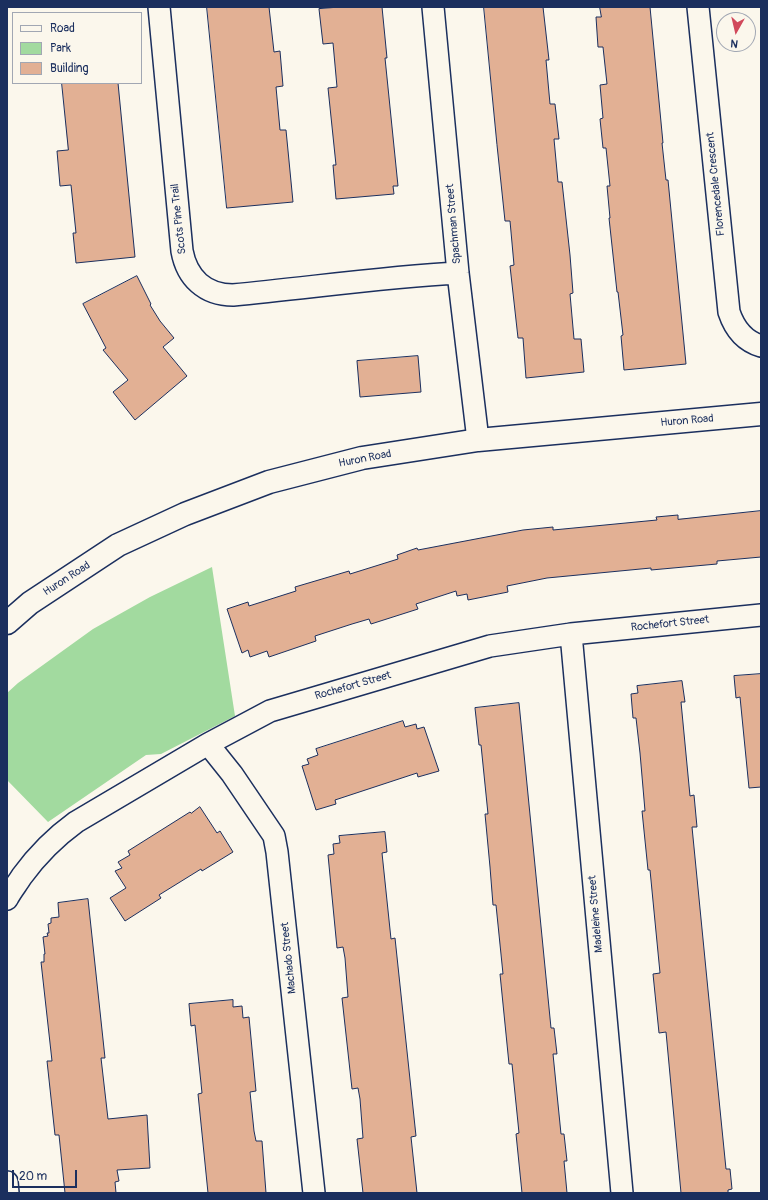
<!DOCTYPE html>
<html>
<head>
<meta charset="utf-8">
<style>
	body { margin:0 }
	#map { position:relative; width:768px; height:1200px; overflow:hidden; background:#fbf7ec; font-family:Pangolin,sans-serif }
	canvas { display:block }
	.frame { position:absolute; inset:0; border:8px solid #1b2f5e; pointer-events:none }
	.legend { position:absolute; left:12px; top:12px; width:130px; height:72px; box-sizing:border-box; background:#fbf7ec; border:1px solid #a1a7b3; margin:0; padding:5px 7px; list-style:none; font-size:12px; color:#1b2f5e }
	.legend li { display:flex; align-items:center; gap:8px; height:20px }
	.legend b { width:20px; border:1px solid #a1a7b3 }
	.north { position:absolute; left:716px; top:12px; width:40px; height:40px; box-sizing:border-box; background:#fbf7ec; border:1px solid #a1a7b3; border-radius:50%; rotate:188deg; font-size:11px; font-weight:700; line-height:16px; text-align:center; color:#1b2f5e }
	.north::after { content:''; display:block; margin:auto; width:14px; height:18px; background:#d1495b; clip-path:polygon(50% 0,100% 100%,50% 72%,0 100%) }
	.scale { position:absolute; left:12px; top:1170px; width:65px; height:18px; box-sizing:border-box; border:2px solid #1b2f5e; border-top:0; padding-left:5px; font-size:12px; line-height:14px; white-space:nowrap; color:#1b2f5e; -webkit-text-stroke:3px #fbf7ec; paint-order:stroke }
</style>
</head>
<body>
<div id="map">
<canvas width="768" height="1200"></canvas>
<div class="frame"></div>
<ul class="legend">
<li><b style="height:5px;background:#fbf7ec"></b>Road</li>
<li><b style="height:11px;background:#a2da9f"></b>Park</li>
<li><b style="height:11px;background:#e2b094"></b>Building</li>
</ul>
<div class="north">N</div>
<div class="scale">20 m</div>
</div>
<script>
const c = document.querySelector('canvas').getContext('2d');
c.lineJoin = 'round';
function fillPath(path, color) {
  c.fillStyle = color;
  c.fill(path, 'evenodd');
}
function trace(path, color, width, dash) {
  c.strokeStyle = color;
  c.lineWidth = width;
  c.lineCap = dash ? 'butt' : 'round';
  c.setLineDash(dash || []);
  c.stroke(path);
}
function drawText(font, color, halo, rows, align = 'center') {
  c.font = font + ' Pangolin,sans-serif';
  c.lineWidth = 3;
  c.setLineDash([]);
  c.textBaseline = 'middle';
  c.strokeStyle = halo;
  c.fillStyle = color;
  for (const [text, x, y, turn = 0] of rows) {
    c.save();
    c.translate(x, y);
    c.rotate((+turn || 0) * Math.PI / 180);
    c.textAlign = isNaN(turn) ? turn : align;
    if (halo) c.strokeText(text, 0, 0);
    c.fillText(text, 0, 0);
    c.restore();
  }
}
fillPath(new Path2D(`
	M212,567l23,149 -74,38 -15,1 -98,67 -41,-42v-87l11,-10 75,-54 57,-32z`), '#a2da9f');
const building = new Path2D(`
	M207,7h62l5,45 6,-1 3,35 -7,1 4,43h6l7,72 -66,6z
	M340,7h42l5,51h-2l13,128h-5l1,8 -58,5 -3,-34h3l-8,-77 9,-1 -4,-44 -10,1 -4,-35z
	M484,7h59l6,53h-3l4,44h5l4,35h-5l4,43h4l8,73 3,38 -3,1 4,45h7l3,33 -58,6 -3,-40h-5l-8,-72 4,-1 -4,-44h-5l-8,-76z
	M600,7h50l13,136h-1l4,37h2l18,184 -62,6 -3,-34 2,-1 -5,-43h-1l-8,-74h1l-3,-32h3l-4,-38h-3l-3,-29 3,-1 -3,-33 7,-1 -4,-37h-5l-2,-30h5z
	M62,83h56l17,174 -59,6 -3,-30h3l-5,-48 -11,1 -3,-35 11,-1z
	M137,276l14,28 -1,1 10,16 14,17 -11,9 24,29 -52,44 -22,-28 15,-12 -25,-30 3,-2 -23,-44z
	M418,356l3,36 -61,5 -3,-36z
	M761,511v46l-44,4v3l-66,6v-2l-104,10 -40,8 1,6 -40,8 -1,-6 -10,2 -1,-5 -40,13 2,5 -47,15 -2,-5 -17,5 -37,12 1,5 -47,16 -2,-6 -17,6 -2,-7 -6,3 -15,-44 21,-7 1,4 47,-15 -1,-4 54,-16 1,3 48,-15 -1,-4 20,-7 1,2 105,-20 30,-3v3l104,-10 -1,-3 22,-2v4z
	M761,674v113l-12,1 -9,-91 -4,1 -2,-22z
	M682,681l3,21h-4l9,94 4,-1 3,32h-5l16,163 18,179h4l2,20 -4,1v3h-47l-15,-161 -7,1 -6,-59 7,-1 -10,-103h-2l-6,-59h3l-5,-58 -4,-35h-3l-2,-24 7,-1 -1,-7z
	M519,703l32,325h3l3,26h-4l8,80h3l3,27h-3l3,32h-45l-6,-59 3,-1 -7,-69h-3l-9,-90h3l-7,-69h-3l-3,-38 -5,-53h3l-7,-69h-2l-4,-37z
	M403,721l2,6 11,-3 1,5 7,-2 15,44 -21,6 -1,-4 -82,27 1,4 -20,6 -14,-44 7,-2 -2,-5 11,-4 -2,-6z
	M200,807l17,26 3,-2 13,21 -31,19 -1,-2 -42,26 2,3 -36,23 -15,-23 16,-10 -11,-17 7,-3 -4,-6 12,-7 -2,-4 62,-39 1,1z
	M385,832l2,20 -5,1 9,86 4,-1 21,198 -5,1 6,56h-54l-6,-54 6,-1 -3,-39 -2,-11 -6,1 -10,-91 6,-1 -3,-39 -2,-11 -6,1 -9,-93 6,-1 -1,-10 7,-1 -1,-7z
	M88,899l17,159h-4l7,61 39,-4 3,53 -33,2 2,11 -4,1 1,11h-51l-6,-58h-4l-8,-74h5l-11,-99h3v-8h1l-2,-17 5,-1 -1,-3h2l-1,-9 3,-1v-5l8,-1 -1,-14z
	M233,1000v7l9,-1 1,12 6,-1 7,74 -6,1 4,39 2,10h6l4,52h-58l-10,-99 4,-1 -7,-68 -4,1 -2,-22z`);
fillPath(building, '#e2b094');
trace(building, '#1b2f5e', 1);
const minor = new Path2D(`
	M159,7l23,244c5,27 23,44 51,44 75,-7 150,-18 225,-22
	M433,7l25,266 20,167
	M698,7l31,305c5,15 15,29 32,34
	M571,634l51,559
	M208,744l24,30 42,62 3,16 37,341
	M7,899c4,-8 10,-15 15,-23 16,-22 32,-38 54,-54l132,-78 62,-33 220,-65 81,-12 190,-19
	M7,1182l1,11`);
const secondary = new Path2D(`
	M7,623l23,-20 88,-58 67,-31 84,-32 93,-24 116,-18 283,-26`);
trace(minor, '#1b2f5e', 24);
trace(secondary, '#1b2f5e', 25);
trace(minor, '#fbf7ec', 21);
trace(secondary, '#fbf7ec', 22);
drawText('11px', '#1b2f5e', '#fbf7ec', [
	["Florencedale Crescent",716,184,-96],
	["Scots Pine Trail",179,219,-96],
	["Spachman Street",454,224,-95],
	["Huron Road",687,421,-5],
	["Huron Road",365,459,-11],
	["Huron Road",67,579,-33],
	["Rochefort Street",670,624,-6],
	["Rochefort Street",353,686,-16],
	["Madeleine Street",596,914,-95],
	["Machado Street",289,958,-96]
]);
</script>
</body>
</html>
